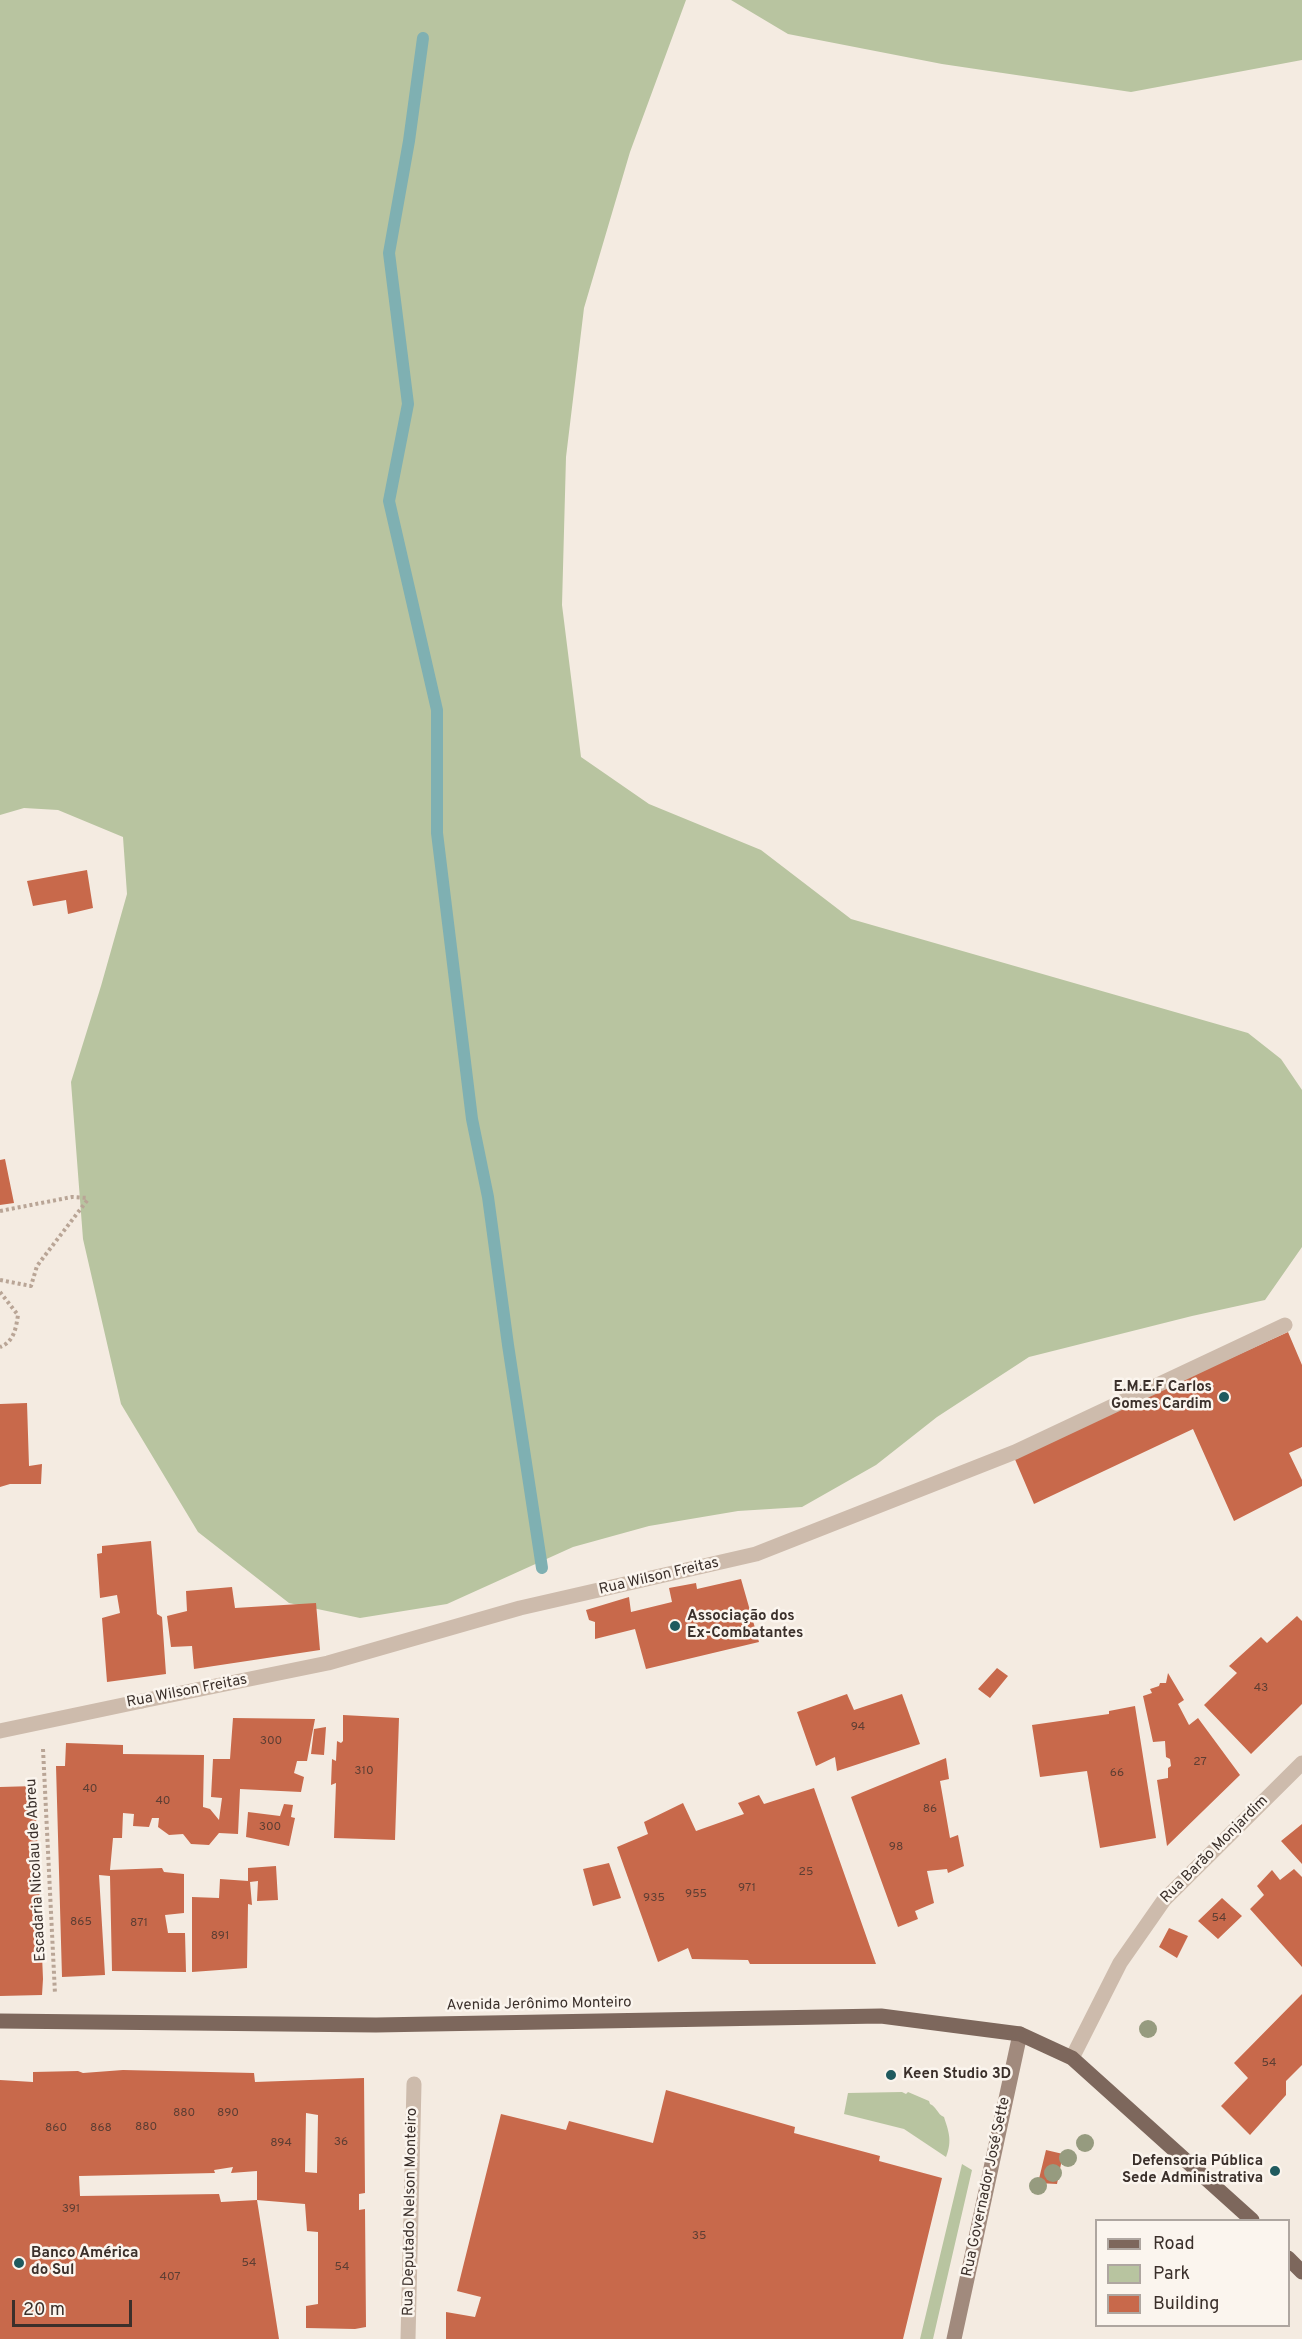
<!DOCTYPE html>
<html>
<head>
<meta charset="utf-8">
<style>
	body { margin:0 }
	#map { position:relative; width:1302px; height:2339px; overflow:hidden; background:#f4ebe1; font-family:Overpass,sans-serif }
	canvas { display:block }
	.legend { position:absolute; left:1095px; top:2219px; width:195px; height:108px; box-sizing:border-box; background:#fbf5ee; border:2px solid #aea6a0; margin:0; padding:8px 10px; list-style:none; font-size:18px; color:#3b302b }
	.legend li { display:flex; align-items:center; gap:12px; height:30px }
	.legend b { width:30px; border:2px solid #aea6a0 }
	.scale { position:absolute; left:12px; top:2300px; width:120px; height:27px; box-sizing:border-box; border:3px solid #3b302b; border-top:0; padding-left:8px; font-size:18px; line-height:21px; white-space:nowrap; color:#3b302b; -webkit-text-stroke:4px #fbf5ee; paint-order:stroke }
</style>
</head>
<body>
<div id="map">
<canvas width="1302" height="2339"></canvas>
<ul class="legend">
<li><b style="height:8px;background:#7d675c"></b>Road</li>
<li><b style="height:16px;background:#b8c4a0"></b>Park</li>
<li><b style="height:16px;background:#c8694b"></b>Building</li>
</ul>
<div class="scale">20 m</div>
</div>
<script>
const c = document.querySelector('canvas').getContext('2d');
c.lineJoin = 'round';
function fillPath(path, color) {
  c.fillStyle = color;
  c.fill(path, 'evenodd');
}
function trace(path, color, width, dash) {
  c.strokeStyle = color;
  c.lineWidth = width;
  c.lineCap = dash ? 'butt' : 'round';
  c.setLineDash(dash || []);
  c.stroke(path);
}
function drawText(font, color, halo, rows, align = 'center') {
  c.font = font + ' Overpass,sans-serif';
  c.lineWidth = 5;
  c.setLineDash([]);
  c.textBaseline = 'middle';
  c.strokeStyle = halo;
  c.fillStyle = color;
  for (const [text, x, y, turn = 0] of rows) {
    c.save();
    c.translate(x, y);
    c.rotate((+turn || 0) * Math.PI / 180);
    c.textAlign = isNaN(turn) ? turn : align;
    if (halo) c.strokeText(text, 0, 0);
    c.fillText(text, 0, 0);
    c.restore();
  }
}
fillPath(new Path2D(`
	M0,0h686l-56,152 -46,156 -18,149 -4,148 19,152 68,47 112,46 90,69 397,114 33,26 21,31v157l-37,53 -73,16 -163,41 -92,60 -61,48 -74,42 -64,4 -89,15 -76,21 -126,57 -87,14 -71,-15 -91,-71 -77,-128 -38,-165 -12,-157 30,-96 26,-92 -4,-57 -65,-27 -34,-2 -24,7z
	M731,0h571v60l-171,32 -189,-28 -154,-30z
	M902,2092l4,2 2,-2 21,9 1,3c7,3 7,10 14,13 4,13 9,23 2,40l-42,-28 -60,-15 4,-21z
	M962,2164l10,6 -39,169h-13z`), '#b8c4a0');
trace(new Path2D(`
	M423,38l-14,103 -20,112 19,151 -19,97 48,209v123l35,286 16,78 20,148 34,223`), '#7fb0b2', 12);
fillPath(new Path2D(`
	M87,870l6,38 -25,6 -2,-14 -33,6 -6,-25z
	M5,1159l9,44 -14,2v-45z
	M1288,1332l14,33v82l-13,6 13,27v6l-68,35 -41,-92 -159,75 -20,-47z
	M27,1403l2,63 13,-2 -1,20h-31l-10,3v-83z
	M151,1541l6,73 5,3 4,57 -59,8 -5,-64 18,-5 -3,-18 -17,3 -3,-44 5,-1v-7z
	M741,1579l18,63 -113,27 -11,-40 -40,10v-17l-6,-2 -3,-10 43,-13 2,15 41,-10 -3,-14 27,-5 1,6z
	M232,1587l3,21 81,-5 4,47 -126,19 -2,-23 -21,1 -4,-31 20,-5 -1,-20z
	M1297,1616l5,5v83l-51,50 -47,-49 33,-32 -8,-7 32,-29 6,6z
	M997,1668l11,8 -18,22 -12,-9z
	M1168,1673l16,27 -6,4 11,21 9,-7 42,57 -73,71 -10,-66 11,-2v-10l3,-2 -1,-7 -4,-2 -1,-16 -12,1 -10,-46 9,-3 -2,-4 9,-3 1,-3h6z
	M847,1694l7,16 48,-16 18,50 -83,27 -2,-14 -19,9 -19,-54z
	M1135,1706l21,132 -56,10 -13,-77 -47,6 -8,-52 77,-11v-3z
	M343,1715l56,3 -4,122 -61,-2 2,-55 -5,2 1,-26 4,2 1,-20 4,2 2,-2z
	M233,1718l82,1 -8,42h-10l-3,12 10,4 -3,15 -61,-3 -2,45 -19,-1 -10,12 -18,-1 -8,-10 -14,1 -11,-8 1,-9h-7l-3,9 -16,-1 1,-12 -11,-1 -1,25h-9l-3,32 52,-2 2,4 20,2v39l-19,2 3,18h17l1,39 -74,-1 -2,-95 -11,-1 6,100 -43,2 -6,-211h9l1,-23 57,2v9l81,1 -1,52 7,2 9,11 3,-22 -11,-1 2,-38h17z
	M326,1727l-2,28 -13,-1 3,-25z
	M946,1758l3,21 -9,2 10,57 8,-3 6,31 -16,7 -1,-4 -20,2 7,32 -19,8 3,8 -20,8 -47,-130z
	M35,1786l8,193 -1,16 -42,1v-209z
	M814,1788l62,176h-126l-2,-4 -56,-1 -4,-11 -30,14 -41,-115 31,-13 -4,-12 39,-19 13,28 48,-17 -6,-11 21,-8 5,9z
	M284,1804l9,1 -2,12 4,1 -6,28 -43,-9 2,-25 32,4z
	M1302,1824v40l-21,-23z
	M609,1863l12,35 -28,8 -10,-37z
	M276,1866l2,34 -21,1 1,-20 -8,1 2,23 -4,-1 -1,64 -55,4v-75l27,1 1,-19 28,2v-13z
	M1294,1869l8,8v90l-52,-58 14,-14 -7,-9 15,-16 8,10z
	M1222,1898l20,18 -24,23 -20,-18z
	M1169,1928l19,8 -11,22 -18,-11z
	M1302,1994v71l-16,16v14l-36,40 -29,-29 27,-28 -14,-15z
	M123,2070l131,3 1,9 109,-4 1,115 -6,1v16l6,-1 1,118 -11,2 -49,-1v-22l12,-2v-72l-11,-1 -2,-27 -48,-4v-29l-26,2 2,-6 -19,3 1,3 -136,3 1,20 139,-2 2,8 36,-2 22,139h-279v-259l33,2v-10l45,-1 5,2zM306,2113l12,2 -1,58 -12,-1z
	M666,2090l129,37 -1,6 86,23 -1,5 63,17 -39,161h-457v-27l29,5 6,-20 -24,-6 44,-177 65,16 3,-9 84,22z
	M1046,2150l17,4 -6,30 -19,-1z`), '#c8694b');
trace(new Path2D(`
	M0,1211l72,-14 16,1
	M0,1280l31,6 6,-20 6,-8 46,-60
	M0,1292l18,23c-2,13 -4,27 -18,32
	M43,1749l12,245`), '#b9a596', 4, [3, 3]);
trace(new Path2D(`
	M142,1701l186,-38 192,-55 236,-54 259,-102 270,-127`), '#cdbbac', 15);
trace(new Path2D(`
	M0,1731l142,-30
	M1072,2058l48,-95 44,-63 138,-137
	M408,2339l6,-255`), '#cdbbac', 15);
trace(new Path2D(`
	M954,2339l66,-305`), '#a18a7d', 15);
trace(new Path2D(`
	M0,2021l376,4 505,-9 139,18 52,24 180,162
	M1288,2258l14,14`), '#7d675c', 15);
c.fillStyle = '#969b7f';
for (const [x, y] of [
	[1148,2029],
	[1085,2143],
	[1068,2158],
	[1053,2173],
	[1038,2186]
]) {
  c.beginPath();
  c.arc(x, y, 9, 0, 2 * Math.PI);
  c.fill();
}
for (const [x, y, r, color] of [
	[1224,1397,6,"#1f5a5e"],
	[675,1626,6,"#1f5a5e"],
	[891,2075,6,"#1f5a5e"],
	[1275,2171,6,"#1f5a5e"],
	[19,2263,6,"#1f5a5e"]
]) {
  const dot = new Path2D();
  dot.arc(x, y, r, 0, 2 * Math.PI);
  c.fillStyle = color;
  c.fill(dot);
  trace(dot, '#fbf5ee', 2);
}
drawText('12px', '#5e3e33', null, [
	["43",1261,1689],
	["94",858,1728],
	["300",271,1742],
	["27",1200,1763],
	["310",364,1772],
	["66",1117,1774],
	["40",90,1790],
	["40",163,1802],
	["86",930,1810],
	["300",270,1828],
	["98",896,1848],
	["25",806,1873],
	["971",747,1889],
	["955",696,1895],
	["935",654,1899],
	["54",1219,1919],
	["865",81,1923],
	["871",139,1924],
	["891",220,1937],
	["54",1269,2064],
	["880",184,2114],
	["890",228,2114],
	["880",146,2128],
	["860",56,2129],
	["868",101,2129],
	["36",341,2143],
	["894",281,2144],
	["391",71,2210],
	["35",699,2237],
	["54",249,2264],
	["54",342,2268],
	["407",170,2278]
]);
drawText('bold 15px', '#3b302b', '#fbf5ee', [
	["E.M.E.F Carlos",1212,1388,"right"],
	["Gomes Cardim",1212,1405,"right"],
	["Associação dos",687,1617],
	["Ex-Combatantes",687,1634],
	["Keen Studio 3D",903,2075],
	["Defensoria Pública",1263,2162,"right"],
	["Sede Administrativa",1263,2179,"right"],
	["Banco América",31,2254],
	["do Sul",31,2271]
], 'left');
drawText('15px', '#3b302b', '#fbf5ee', [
	["Rua Wilson Freitas",659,1577,-13],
	["Rua Wilson Freitas",187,1692,-11],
	["Rua Barão Monjardim",1215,1850,-45],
	["Escadaria Nicolau de Abreu",37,1870,-93],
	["Avenida Jerônimo Monteiro",539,2005,-1],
	["Rua Governador José Sette",987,2187,-78],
	["Rua Deputado Nelson Monteiro",411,2212,-89]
]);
</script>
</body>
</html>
